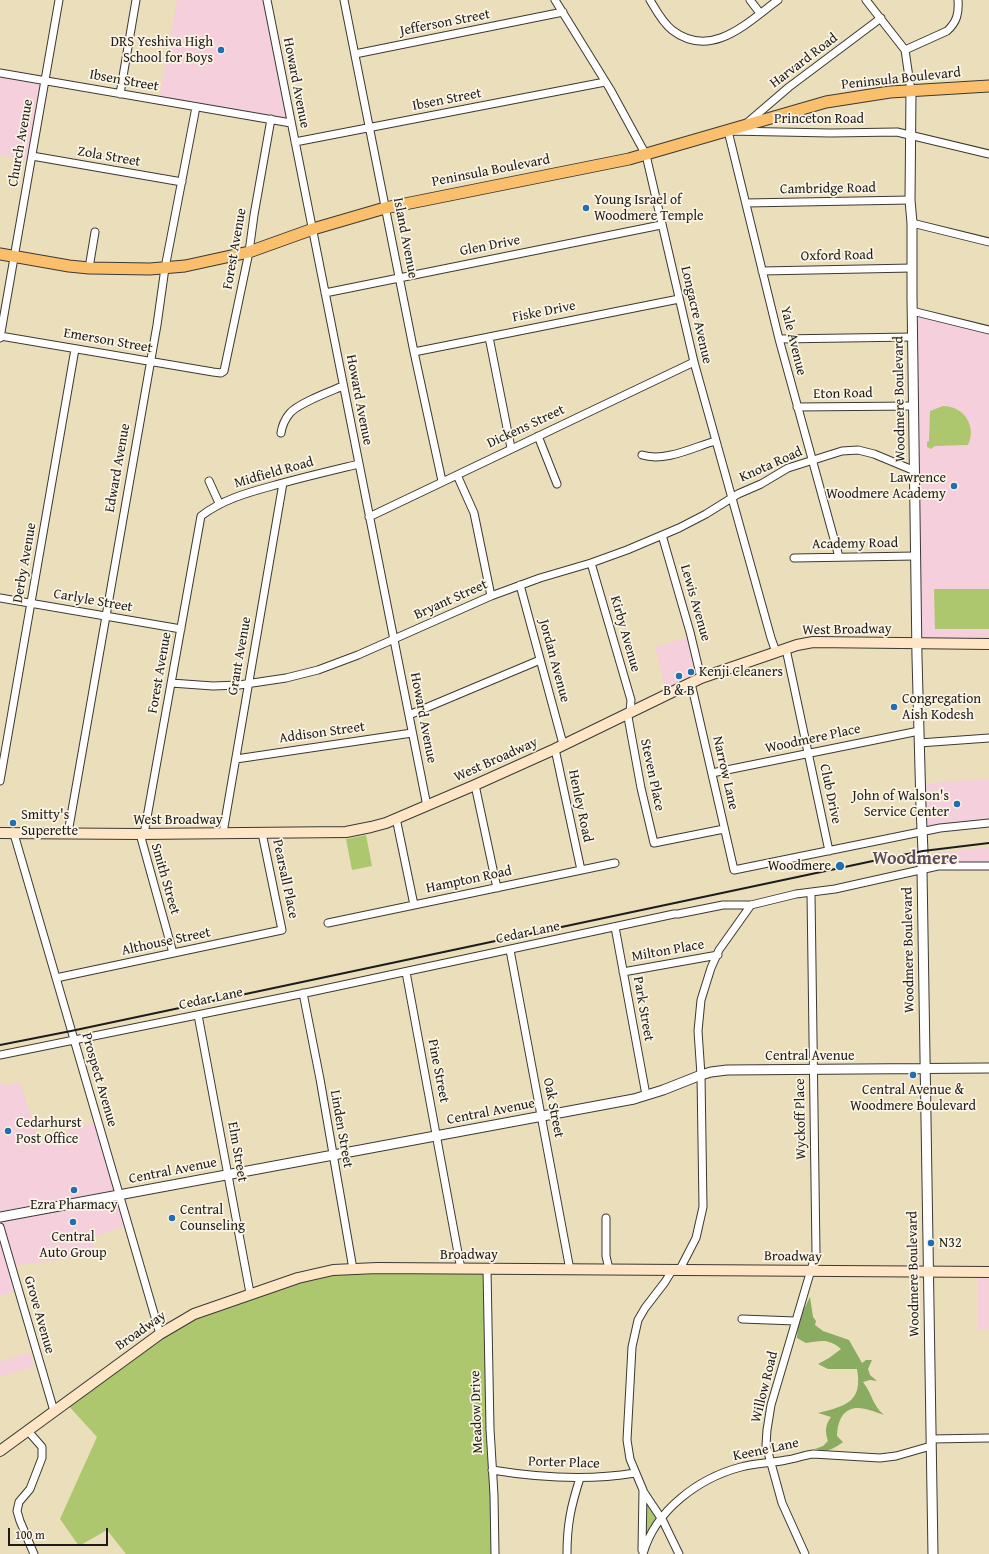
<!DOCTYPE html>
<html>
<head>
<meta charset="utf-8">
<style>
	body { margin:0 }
	#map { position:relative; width:989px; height:1554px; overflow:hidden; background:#eadfba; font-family:"Gentium Book Plus",serif }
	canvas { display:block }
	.scale { position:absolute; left:8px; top:1528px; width:100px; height:18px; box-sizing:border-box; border:2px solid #1c1c1c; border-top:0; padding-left:5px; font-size:12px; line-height:14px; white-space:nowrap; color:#1c1c1c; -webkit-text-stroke:3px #fcf5e5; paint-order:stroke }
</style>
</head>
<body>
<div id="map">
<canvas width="989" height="1554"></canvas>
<div class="scale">100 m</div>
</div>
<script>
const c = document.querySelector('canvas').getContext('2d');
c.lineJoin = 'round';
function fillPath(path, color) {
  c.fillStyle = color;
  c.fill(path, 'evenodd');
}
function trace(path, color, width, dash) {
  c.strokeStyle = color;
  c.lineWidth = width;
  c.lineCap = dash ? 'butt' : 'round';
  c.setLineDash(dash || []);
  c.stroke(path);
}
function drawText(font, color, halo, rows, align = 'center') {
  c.font = font + ' "Gentium Book Plus",serif';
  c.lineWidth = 3.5;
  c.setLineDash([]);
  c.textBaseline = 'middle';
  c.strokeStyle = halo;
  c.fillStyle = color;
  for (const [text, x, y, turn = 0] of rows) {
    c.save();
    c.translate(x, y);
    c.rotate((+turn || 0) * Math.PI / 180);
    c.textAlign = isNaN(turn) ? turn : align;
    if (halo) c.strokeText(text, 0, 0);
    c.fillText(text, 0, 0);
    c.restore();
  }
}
fillPath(new Path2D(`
	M177,0h88l24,123 -130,-22z
	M0,76l45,7 -14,79 -31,-8z
	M916,316l73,18v304l-67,1z
	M688,637l12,39 -34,15 -11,-44z
	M966,780h23v47l-68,7 -1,-50z
	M989,847v20l-66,2 1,-15z
	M0,1080l2,6 18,-4 19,58 57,-18 30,103 -34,13 4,17 -84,11 7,24 -19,6z
	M978,1272h11v57l-11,1z
	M30,1352l4,15 -34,10v-16z`), '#f5cfdb');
fillPath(new Path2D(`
	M943,406c21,0 34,20 25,39l-33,1 -4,3 -4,-2v-5l2,-1 1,-30z
	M934,589h55v40h-54z
	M366,835l6,31 -20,4 -6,-31z
	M332,1274h152l9,280h-367l-19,-24 -28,16 -19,-27 37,-82 -31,-34 105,-76 89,-35z
	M644,1495l15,23 -16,27z`), '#adc76e');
fillPath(new Path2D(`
	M810,1297l3,20 3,4 -1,4 8,6 26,9 13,23 4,-3h6l-4,9 2,6 7,6 -7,-1 -7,2c10,13 9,23 21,33 -15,-5 -33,-14 -43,3 -3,6 -4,12 -4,18l6,6c-11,8 -15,10 -28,7l8,-3 5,-5c-3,-9 -3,-16 3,-24l-13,-4c28,-7 45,-11 39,-44h-29l-10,-5 11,-6 12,-9c-13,-11 -20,-8 -35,-6l-9,-5 1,-17z`), '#8aac61');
const minor = new Path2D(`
	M267,0l160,806
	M344,0l70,352 28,129
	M555,0l55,89 36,66 48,207 77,276 5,14
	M650,0c6,10 12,22 22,30 39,30 75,-7 106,-30
	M750,0l10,13
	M866,0l39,50 6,41
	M905,50l42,-19c10,-9 12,-18 11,-31
	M355,54l208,-42
	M0,73l291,50
	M120,94l16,-94
	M747,123l42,-36 92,-69
	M295,142l310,-60
	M32,156l150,26
	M746,203l164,-3
	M912,223l77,19
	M89,268l6,-36
	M762,271l150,-3
	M325,293l336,-68
	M912,311l77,19
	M0,336l213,36 8,1 3,-2 25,-119 5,-37 17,-96
	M489,337l22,111
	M0,338l59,-338
	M779,339l134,-2
	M414,352l265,-53
	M797,407l117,-1
	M281,433c1,-7 4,-14 9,-20 9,-10 39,-21 53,-27
	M538,436l19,48
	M642,455c23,7 50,-7 73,-14
	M457,475l17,38 17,83
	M209,481l10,22
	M369,517l325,-155
	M662,535l28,97 11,46
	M839,557l-60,-218 -51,-208 103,2 66,-1 92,22
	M794,558l122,-2
	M591,563l40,137 -1,12 -2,5 13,71 13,55 70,-14
	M520,585l43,159
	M0,598l181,31
	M786,649l43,202
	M171,683l42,3 26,-1 47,-7 32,-8 40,-15 133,-59 49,-18 51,-15 36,-13 52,-22 27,-14 32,-20 23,-10 27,-16 54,-17 16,-1 16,4 41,17
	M691,683l43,187 206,-42 49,-5
	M409,715l131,-55
	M919,743l70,-5
	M555,749l26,121
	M236,759l176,-26
	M712,773l207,-42
	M0,781l75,-432
	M475,785l22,103
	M396,818l18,87
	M68,833l89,-508 8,-57 31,-161
	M223,833l60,-350
	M14,834l146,500
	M140,834l33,119
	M144,834l57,-318c21,-16 45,-23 71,-30 28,-8 58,-15 87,-22
	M328,923l287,-60
	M615,927l31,168
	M510,950l60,320
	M406,972l55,297
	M623,972l95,-17
	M56,978l226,-48 -20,-97
	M303,993l17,86 33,190
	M198,1015l52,278
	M0,1055l315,-64 359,-77h4l45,-9h28l45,-11 39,-5 103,-23h51
	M606,1218v38l3,13
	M0,1227l54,184
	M487,1269l3,160 4,66 1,59
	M680,1269l16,-31 7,-31 -2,-132 -3,-44 3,-31 10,-32 8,-18 32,-45
	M742,1319l53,2
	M28,1431l14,16v11l-12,31 -11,13 -2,9 3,10 14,33
	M931,1439l58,-1
	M492,1470c49,8 95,11 143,3
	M643,1491l20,30 16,33
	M642,1550l1,-60 -13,-31 -3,-19 5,-93 6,-27 7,-12 20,-26 8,-13
	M567,1554c0,-30 4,-48 13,-76
	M643,1554c12,-44 56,-76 98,-87 15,-4 31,-4 45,-7 9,-1 18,-5 27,-6l67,4 16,-2 35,-10
	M805,1554l-23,-51 -16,-58 1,-15 4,-25 45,-152 -5,-360`);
const tertiary = new Path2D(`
	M911,91l-1,109 2,23v74l5,360 4,150 2,44 -1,19 11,684
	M0,1217l634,-118 29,-9 38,-15 10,-3 16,-2 262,-2`);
const secondary = new Path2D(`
	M0,833l140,1 206,-2 25,-5 15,-4 89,-38 80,-36 146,-71 96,-33 16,-3 176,2
	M0,1451l160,-117 34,-20 104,-36 35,-8 44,-2 612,4`);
const primary = new Path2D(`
	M0,254l69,12 20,2 61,1 35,-3 64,-14 64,-23 72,-21 244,-49 197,-57 64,-10 99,-6`);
trace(minor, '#3b3934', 9);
trace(tertiary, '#3b3934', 11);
trace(secondary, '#3b3934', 12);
trace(primary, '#3b3934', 13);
trace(minor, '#fff', 7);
trace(tertiary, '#fff', 9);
trace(secondary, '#fde5c5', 10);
trace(primary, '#f9bf6d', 11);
trace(new Path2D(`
	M0,1045l71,-14 816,-173 36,-7 66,-8`), '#1c1c1c', 2);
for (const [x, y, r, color] of [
	[221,50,4,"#1f6fb2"],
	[586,208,4,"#1f6fb2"],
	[954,486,4,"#1f6fb2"],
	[691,672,4,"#1f6fb2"],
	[679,676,4,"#1f6fb2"],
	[894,707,4,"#1f6fb2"],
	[957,804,4,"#1f6fb2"],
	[13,823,4,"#1f6fb2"],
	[840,866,5,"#1f6fb2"],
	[913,1075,4,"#1f6fb2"],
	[8,1131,4,"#1f6fb2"],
	[74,1190,4,"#1f6fb2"],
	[172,1218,4,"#1f6fb2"],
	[73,1222,4,"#1f6fb2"],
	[931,1243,4,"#1f6fb2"]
]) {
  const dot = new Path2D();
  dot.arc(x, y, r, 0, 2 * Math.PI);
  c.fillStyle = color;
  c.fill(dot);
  trace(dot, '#fcf5e5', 1.5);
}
drawText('14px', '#1c1c1c', '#fcf5e5', [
	["Jefferson Street",445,23,-11],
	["Harvard Road",804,61,-37],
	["Peninsula Boulevard",901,79,-6],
	["Ibsen Street",124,81,10],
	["Howard Avenue",296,83,79],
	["Ibsen Street",447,100,-11],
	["Princeton Road",819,119],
	["Church Avenue",21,143,-80],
	["Zola Street",109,157,10],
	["Peninsula Boulevard",491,171,-11],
	["Cambridge Road",828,189,-1],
	["Island Avenue",405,238,79],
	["Glen Drive",490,246,-11],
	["Forest Avenue",235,249,-80],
	["Oxford Road",837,256,-1],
	["Fiske Drive",544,312,-11],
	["Longacre Avenue",696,315,77],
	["Emerson Street",108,341,10],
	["Yale Avenue",793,341,76],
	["Eton Road",843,394,-1],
	["Woodmere Boulevard",900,399,-91],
	["Howard Avenue",359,400,79],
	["Dickens Street",526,427,-25],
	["Knota Road",771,465,-24],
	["Edward Avenue",118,468,-80],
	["Midfield Road",274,473,-16],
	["Academy Road",855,544,-1],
	["Derby Avenue",25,563,-80],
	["Bryant Street",451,600,-24],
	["Carlyle Street",93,601,10],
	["Lewis Avenue",695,603,74],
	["West Broadway",847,630,-1],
	["Kirby Avenue",625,634,74],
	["Grant Avenue",240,656,-80],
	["Jordan Avenue",554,661,75],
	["Forest Avenue",160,673,-80],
	["Howard Avenue",423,718,79],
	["Addison Street",322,733,-8],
	["Woodmere Place",813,739,-12],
	["West Broadway",496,760,-24],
	["Narrow Lane",725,773,77],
	["Steven Place",652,775,78],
	["Club Drive",830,794,78],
	["Henley Road",580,806,78],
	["West Broadway",178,820],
	["Smith Street",165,879,74],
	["Pearsall Place",285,879,78],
	["Hampton Road",469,880,-12],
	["Cedar Lane",528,933,-12],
	["Althouse Street",166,942,-12],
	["Woodmere Boulevard",909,950,-91],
	["Milton Place",668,951,-10],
	["Cedar Lane",211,999,-12],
	["Park Street",643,1009,80],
	["Central Avenue",810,1056],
	["Pine Street",438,1071,79],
	["Prospect Avenue",99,1080,74],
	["Oak Street",553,1108,79],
	["Central Avenue",491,1112,-11],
	["Wyckoff Place",801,1119,-91],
	["Linden Street",341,1129,80],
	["Elm Street",237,1152,80],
	["Central Avenue",173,1171,-11],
	["Broadway",469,1255],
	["Broadway",793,1257,1],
	["Woodmere Boulevard",914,1274,-91],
	["Grove Avenue",39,1315,74],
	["Broadway",141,1331,-35],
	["Willow Road",765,1387,-76],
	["Meadow Drive",477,1412,-92],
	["Keene Lane",766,1450,-12],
	["Porter Place",564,1463,2]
]);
drawText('14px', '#1c1c1c', '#fcf5e5', [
	["DRS Yeshiva High",213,42,"right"],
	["School for Boys",213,58,"right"],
	["Young Israel of",594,200],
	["Woodmere Temple",594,216],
	["Lawrence",946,478,"right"],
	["Woodmere Academy",946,494,"right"],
	["Kenji Cleaners",699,672],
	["B & B",679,691,"center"],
	["Congregation",902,699],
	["Aish Kodesh",902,715],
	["John of Walson's",949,796,"right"],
	["Service Center",949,812,"right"],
	["Smitty's",21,815],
	["Superette",21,831],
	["Woodmere",831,866,"right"],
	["Central Avenue &",913,1090,"center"],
	["Woodmere Boulevard",913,1106,"center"],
	["Cedarhurst",16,1123],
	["Post Office",16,1139],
	["Ezra Pharmacy",74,1205,"center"],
	["Central",180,1210],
	["Counseling",180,1226],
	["Central",73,1237,"center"],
	["Auto Group",73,1253,"center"],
	["N32",939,1243]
], 'left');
drawText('bold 18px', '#5b4d59', '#fcf5e5', [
	["Woodmere",915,859]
]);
</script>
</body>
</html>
